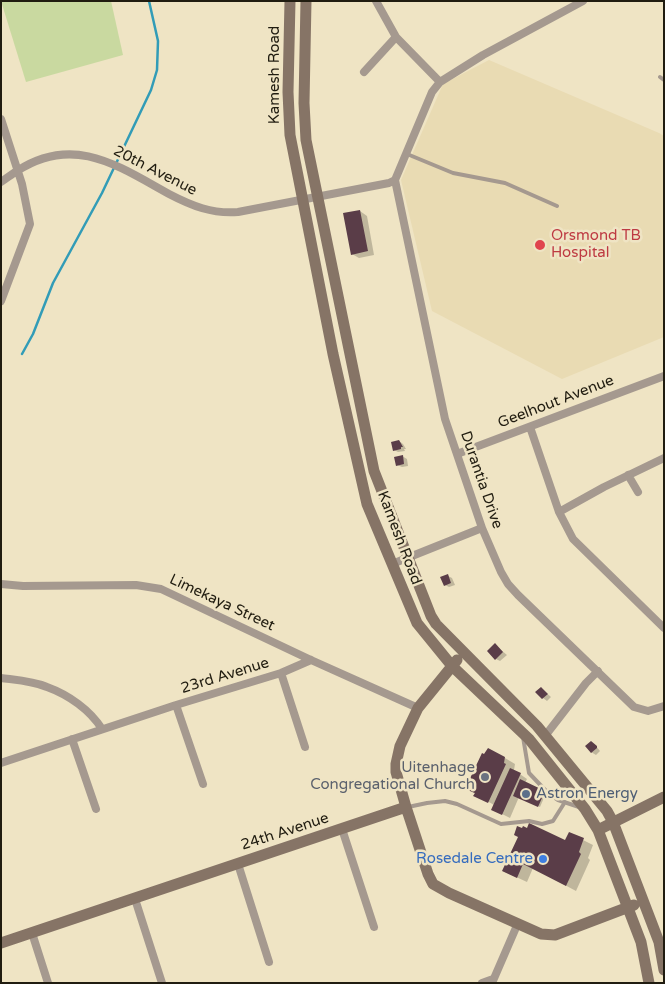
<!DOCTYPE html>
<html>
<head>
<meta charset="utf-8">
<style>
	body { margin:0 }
	#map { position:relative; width:665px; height:984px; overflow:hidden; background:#efe4c4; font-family:"Varela Round",sans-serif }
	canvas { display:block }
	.frame { position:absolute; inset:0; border:2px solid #201c10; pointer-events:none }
</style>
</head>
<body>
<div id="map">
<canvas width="665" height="984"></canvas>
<div class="frame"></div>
</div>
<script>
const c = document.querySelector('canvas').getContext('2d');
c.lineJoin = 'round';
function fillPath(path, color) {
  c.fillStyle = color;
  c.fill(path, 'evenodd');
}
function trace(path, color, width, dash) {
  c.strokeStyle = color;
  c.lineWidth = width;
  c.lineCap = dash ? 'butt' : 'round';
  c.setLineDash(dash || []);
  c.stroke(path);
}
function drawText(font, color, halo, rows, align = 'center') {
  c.font = font + ' "Varela Round",sans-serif';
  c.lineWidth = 5;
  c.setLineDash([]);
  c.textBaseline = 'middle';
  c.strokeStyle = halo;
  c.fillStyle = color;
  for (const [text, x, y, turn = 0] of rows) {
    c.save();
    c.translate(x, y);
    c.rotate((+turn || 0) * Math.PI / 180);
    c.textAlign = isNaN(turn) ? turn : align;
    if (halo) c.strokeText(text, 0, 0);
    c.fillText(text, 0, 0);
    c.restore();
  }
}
fillPath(new Path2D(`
	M489,60l170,73 5,3v201l-102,42 -130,-68 -31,-131 42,-96z`), '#e9dbb3');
fillPath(new Path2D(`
	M1,1h110l12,54 -97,27z`), '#c9d9a0');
fillPath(new Path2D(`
	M360,211l7,5 7,39 -15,3 -7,-4z
	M399,441l4,3 3,5h-2l1,2 -7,1 -4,-2z
	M402,456l5,3 1,7 -6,1 -5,-2z
	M448,576l4,2 3,7 -6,2 -4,-2z
	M495,645l12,10 -7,6 -4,-2z
	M541,688l10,9 -4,4 -4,-3z
	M595,745l5,6 -4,4 -5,-3z
	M505,758l10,6 -1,6 13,9 -2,4 21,10 -6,14 -21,-10 -9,21 -10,-5 -6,-8 -27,-16z
	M583,840l10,5 -5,13 2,2 -14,31 -43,-23 -6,14 -24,-11 62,-29z`), '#0003');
trace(new Path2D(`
	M22,354l11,-20 20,-51 49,-90 49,-103 6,-20 1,-29 -9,-40`), '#329cb7', 2.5);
fillPath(new Path2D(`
	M360,210l8,41 -17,4 -8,-42z
	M399,440l4,7h-2v2l-8,2 -2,-9z
	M403,455l1,9 -8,2 -2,-9z
	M448,574l3,9 -7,3 -4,-9z
	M495,643l8,9 -8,8 -8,-9z
	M541,687l7,7 -6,5 -7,-7z
	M591,741l6,5v2l-6,5 -6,-7z
	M488,748l17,9 -1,6 2,1 -18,39 -15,-7 2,-3 -10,-4 17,-36 2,1z
	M510,768l11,5 -19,42 -11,-5z
	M520,779l25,12 -7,16 -25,-11z
	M529,823l36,17 4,-8 15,6 -5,14 2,2 -15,32 -43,-22 -6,14 -15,-7 16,-34 -4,-2 3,-9 5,2 1,-2 4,2z`), '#5a3d48');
trace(new Path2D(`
	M660,77l4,3
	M407,154l46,19 52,10 52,23
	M523,737l6,36 19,20 10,7 21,7
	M408,807l19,-4 18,-2 12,3 44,20 28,-3 13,3 11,-3 12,-19`), '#a5998f', 4);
trace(new Path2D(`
	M376,1l20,36 44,45
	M364,72l32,-35
	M1,119l21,65 8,40 -29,77
	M395,180l50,239 37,109 19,44 7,12 10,11 116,112 14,4 16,-5
	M1,182c6,-4 11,-8 16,-11 57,-37 101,-5 152,23 23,12 43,20 69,18l151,-29 6,-3 37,-88 8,-10 43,-27 100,-54
	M530,427l29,85 14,27 91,89
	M457,454l207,-78
	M628,475l10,17
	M559,512l45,-25 60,-29
	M392,564l90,-36
	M1,584l22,2 113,-1 25,4 150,71 107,48
	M281,673l24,74
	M1,678c15,2 32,3 46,9 22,8 43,23 55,42
	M176,705l27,79
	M545,736l41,-53 12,-12
	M72,739l24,70
	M1,763l175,-58 105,-32 30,-13
	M342,829l32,98
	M238,864l31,98
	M135,899l27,84
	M32,933l16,50
	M482,983l11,-4
	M492,983l26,-60`), '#a5998f', 8);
trace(new Path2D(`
	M290,1l-2,91 2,43 43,219 34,150 50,119 35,43 77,73 56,70 13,21 43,112 8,41
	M306,1l-2,102 2,37 68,331 57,145 5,8 101,102 70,85 6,11 46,120 5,28
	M457,660l-39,48 -18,38 -4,18v8l10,35 22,67 5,10 16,9 92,41 14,1 79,-30
	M598,830l66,-33
	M1,943l405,-136`), '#867466', 11);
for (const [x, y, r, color] of [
	[540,245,6,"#e0444e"],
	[485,777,5,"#6b7280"],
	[526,794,5,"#5c6f8a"],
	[543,859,5,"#3f7fe0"]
]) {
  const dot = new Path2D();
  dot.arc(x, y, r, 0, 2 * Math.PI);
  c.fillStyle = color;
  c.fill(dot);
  trace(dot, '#efe4c4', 2);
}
drawText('15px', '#201c10', '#efe4c4', [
	["Kamesh Road",275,75,-90],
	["20th Avenue",155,171,27],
	["Geelhout Avenue",556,402,-21],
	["Durantia Drive",481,480,71],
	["Kamesh Road",399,538,69],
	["Limekaya Street",222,603,25],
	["23rd Avenue",225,676,-17],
	["24th Avenue",285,832,-18]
]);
drawText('15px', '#be3a42', '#efe4c4', [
	["Orsmond TB",551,236],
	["Hospital",551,253]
], 'left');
drawText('15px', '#5b616d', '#efe4c4', [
	["Uitenhage",475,768],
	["Congregational Church",475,785]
], 'right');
drawText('15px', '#4e5e75', '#efe4c4', [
	["Astron Energy",536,794]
], 'left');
drawText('15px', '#366cbe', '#efe4c4', [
	["Rosedale Centre",533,859]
], 'right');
</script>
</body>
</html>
